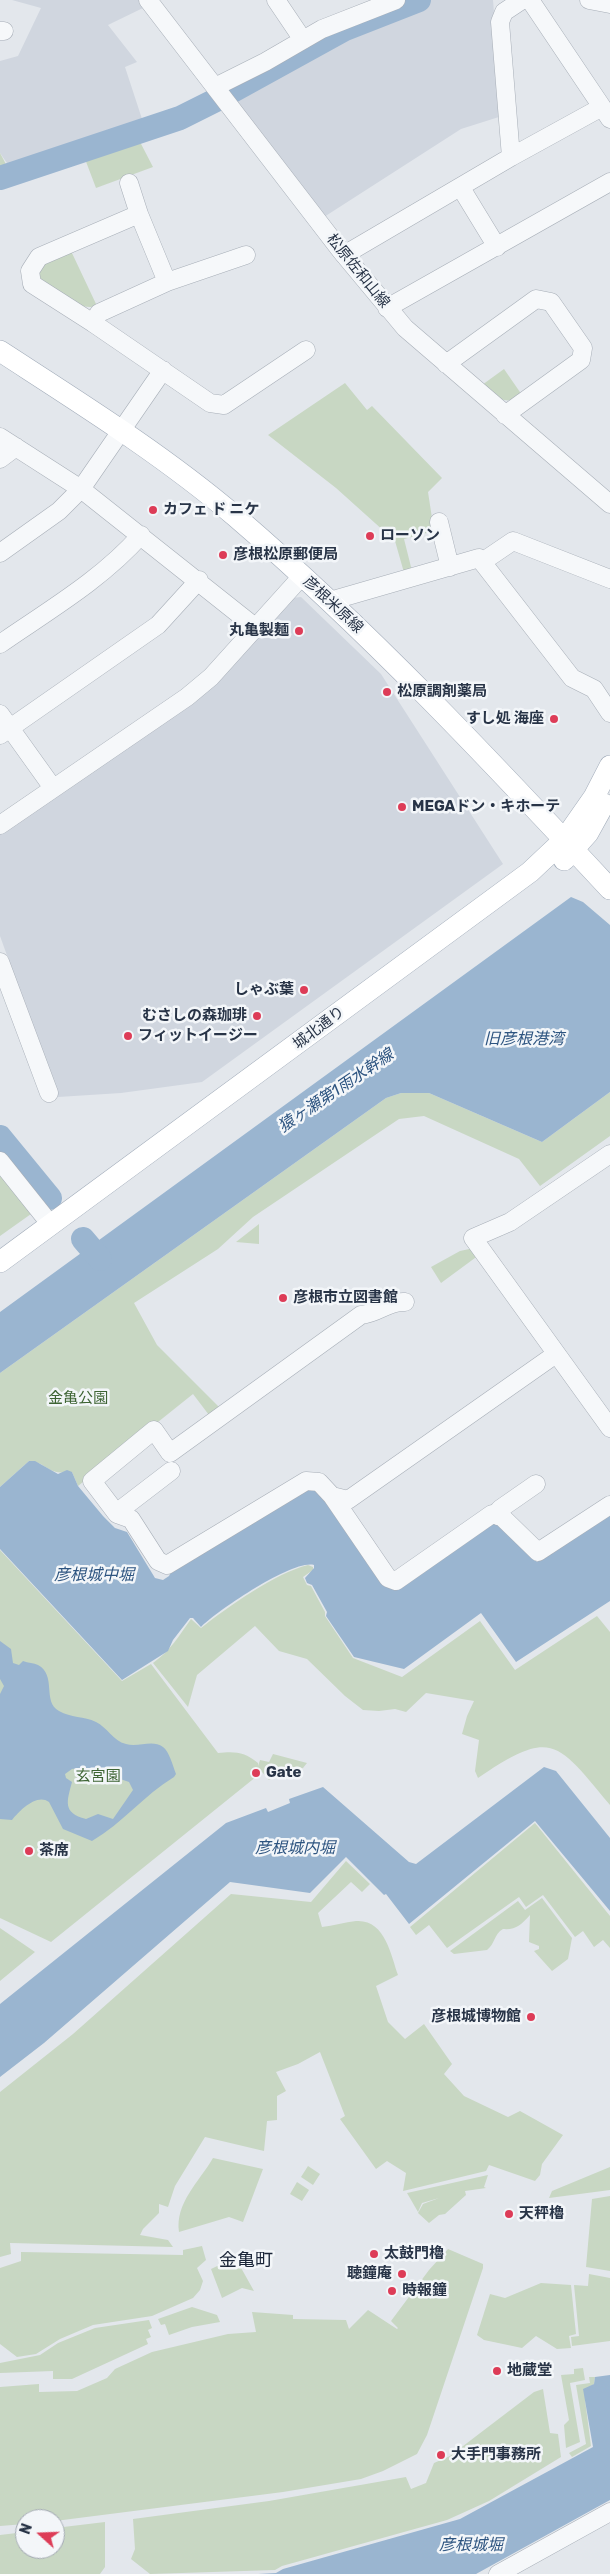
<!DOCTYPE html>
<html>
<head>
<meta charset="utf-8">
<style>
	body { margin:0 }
	#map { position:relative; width:610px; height:2574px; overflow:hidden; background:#e3e7ec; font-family:Rubik,sans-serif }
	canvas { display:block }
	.north { position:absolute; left:15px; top:2509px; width:50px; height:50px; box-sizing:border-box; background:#f3f6f9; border:1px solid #a2a8b2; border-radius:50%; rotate:290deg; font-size:14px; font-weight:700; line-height:20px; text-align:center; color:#283447 }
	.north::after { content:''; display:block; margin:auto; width:18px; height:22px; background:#dd3c57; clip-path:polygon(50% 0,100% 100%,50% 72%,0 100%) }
</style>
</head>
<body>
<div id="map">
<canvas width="610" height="2574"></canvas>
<div class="north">N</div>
</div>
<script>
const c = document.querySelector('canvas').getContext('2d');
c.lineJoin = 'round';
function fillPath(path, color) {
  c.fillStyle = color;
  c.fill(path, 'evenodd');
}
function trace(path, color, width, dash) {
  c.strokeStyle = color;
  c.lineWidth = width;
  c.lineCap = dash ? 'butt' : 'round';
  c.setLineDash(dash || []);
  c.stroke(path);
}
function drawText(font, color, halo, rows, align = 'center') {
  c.font = font + ' Rubik,"Noto Sans JP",sans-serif';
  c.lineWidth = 5;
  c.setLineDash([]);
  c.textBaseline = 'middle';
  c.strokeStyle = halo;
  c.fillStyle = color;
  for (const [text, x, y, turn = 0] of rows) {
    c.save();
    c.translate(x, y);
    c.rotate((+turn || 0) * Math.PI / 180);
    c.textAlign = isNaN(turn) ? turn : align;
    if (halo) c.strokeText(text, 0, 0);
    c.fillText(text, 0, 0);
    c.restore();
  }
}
fillPath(new Path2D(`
	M12,0h128l5,7 -37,18 29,37 -12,5 18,55 -134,44 -9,-13v-92l18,-5 23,-48z
	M428,0h65l9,116 -41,13 -137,88 -94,-121 102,-56z
	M301,597l80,77 122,190 -301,218 -81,11 -63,4 -58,-161v-102l200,-139 92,-97z`), '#d0d6df');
fillPath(new Path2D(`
	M139,140l14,27 -57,21 -11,-29z
	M0,153l9,17 -9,2z
	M71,251l26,55c-18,6 -42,-15 -57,-24l-2,-12 6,-9z
	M504,369l18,26c-17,12 -26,2 -40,-10z
	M345,383l22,27 5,-4 70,72 -14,14 6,39 -30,8 9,36 -8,1 -10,-35 -59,-53 -68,-53z
	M415,1091l14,2 113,49 68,-50v44l-70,50 -21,-27 -95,-43 -25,3 -146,98 -35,32 -84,54 23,42 65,65 -10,9 -19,-25 -115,92 -6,-14c-25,4 -25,-10 -43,-11l-29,26v-114l386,-275 15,-5z
	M0,1175l31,39 -31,22z
	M259,1224v20l-23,-2z
	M474,1248l5,7 -38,28 -10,-16 29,-16z
	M0,1550l122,131 29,-17 67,89c17,-2 27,-1 40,10v3l2,-6 9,2 4,-8 34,9 -4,5 -34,12 -7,-8 -211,170 -51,-24z
	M308,1565l5,2v3l-10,7 4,8 4,1 14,26v4l28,42 49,19 78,-56 35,49 82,-54 13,16v173c-53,-63 -57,-78 -132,-27l-3,-7 4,-31 -17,-6 5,-18 7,-15 -48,-8 -20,19 -11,-3 -16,2 -16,-1 -18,-14 -38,-37 -28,-8 -24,-25 -58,49 -9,32 -35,-44c17,-12 26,-27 38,-44l10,9c27,-21 74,-55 107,-63z
	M535,1823l75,93v32l-7,-8 -9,7 -11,-16 -8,6 -32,-42 -17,12 -7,-10 -72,51 -18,-23 -13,10 -6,-8z
	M346,1861l24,23 -8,8 -11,-10 -33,31 4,14c11,-1 23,-5 34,-6 29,-2 35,34 42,54l-22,11 12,36 17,17 19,-15 28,40 -8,10 20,22 44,21 12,-6 43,24 -21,29 -2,11 -5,6 -46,-16 -3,6 -83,20 3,-18 -19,-12 -11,8 -36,-50 5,-3 -25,-64 -22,12 -22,8 10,19 -9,5v24l-10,1 -3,30 -59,-14 -30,49 -7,21 -9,-3v9l-16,16 -3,6 28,5 5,7 -163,-4 1,11 -11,3v-165l73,-58 158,-140 80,8z
	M542,1898l30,40 -4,21 -16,12 -18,-20 5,-2v-3l-10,-4 1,-27c-9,10 -14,15 -27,14 -9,5 -8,15 -16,21l-33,4 -4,-3 68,-50 7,9z
	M0,1928l35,24 -35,29z
	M213,2158l50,11 -20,53 -14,-5 -50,15c-4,-29 20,-50 34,-74z
	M308,2166l12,8 -7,11 -12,-8z
	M610,2167v23l-61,8 3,-7z
	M488,2175l-4,12 2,1 -21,3 1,4 -21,19 -6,1 -10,8 -11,-10 5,-9 16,-6 -17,5 -4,9 -11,-19z
	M297,2182l12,8 -7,11 -12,-7z
	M610,2196v75l-24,-4 6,-68z
	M202,2246l4,14 -9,8 6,13 -3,9 -7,8 -41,18 -59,9 -33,14 -24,15 -19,3 -17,-13v-76l21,-7v-9l162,3v-5z
	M448,2249l35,15v4l-56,167 -10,19 -34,17 -22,8 -78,13 -228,29 -30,-2v5l-25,2v-139l39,-3v8l38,-1 30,-13 8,-9 37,-17 76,-18 28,-2 -4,-20 41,3v4l53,1 3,9 19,-19 29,19 1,-1 -7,-7 38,-51z
	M232,2259l8,7 14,25 -12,-3 -20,10 -11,-29z
	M589,2274l21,4v63l-38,5 -1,-9 8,-1 -5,-51 14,1z
	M541,2283l30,2 5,49 -7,2 2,12 -14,1 -21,-13 -14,12 -38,-8 -7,-5 13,-41 15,4z
	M192,2307l25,8 3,7 -28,5 -23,8 -4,-11 -4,1 -3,-6z
	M149,2320l3,8 -4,2 3,7 -5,2 2,5 -76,35h-19v-8l-53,2v-10l40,-8 18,-12 37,-15z
	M583,2368l2,12 -15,3 10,59 -14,6 -2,-23 5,-5 -8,-45 13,-1v-5z
	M589,2377h6l-1,7 -8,5 -1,11 6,46 -19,11 -3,-4 17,-9 -10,-59 14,-2z
	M543,2389l7,44 8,1 3,23 -72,44 -42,19 -165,46 -7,4 -125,4 -19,-15 4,-10 -2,-30 136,-18 137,-24 5,12 15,-6 8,-20 16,-7 84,-64z
	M105,2522v45l-5,7h-100v-39l25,-3v17h30v-21z`), '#c8d7c3');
fillPath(new Path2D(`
	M571,897l12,5 27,23v167l-68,50 -113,-49h-28l-15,5 -386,275v-61z
	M29,1461h6l23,13 9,-4 5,2 6,14 25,30 12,12 12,4 28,46 8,2 6,-4 3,-6 135,-81 13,3 64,89 109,-59 9,2 35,38 73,-49v88l-94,61 -35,-49 -77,56 -50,-12 -28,-41 1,-4 -15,-27 -5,-2 -2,-5 9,-10v-3c-21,-6 -97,46 -113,62l-8,-9h-3l-17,22 -5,11 -46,29 -122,-131v-62z
	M0,1641l11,8 2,14 6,2 4,-4c5,2 11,2 15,4 19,10 4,37 21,46 12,7 25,5 37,11 11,5 17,19 30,22 12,4 26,-5 37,3 6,4 10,19 13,27l-2,3c-30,18 -51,46 -82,64l-29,-12 -14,-27c-12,-9 -29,8 -37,18l-12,-1v-125l4,-8 -4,-7zM81,1768l1,3h15l32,11 4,8 -20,29 -15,-5 -12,5c-24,-6 -19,-18 -14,-37l-6,-4 -1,-4 7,-5z
	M544,1767l12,4 54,67v73l-75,-90 -126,103 -23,-30 -2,1 -38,-38 -36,36 -80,-11 -186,161 -44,34v-73l226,-181 40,-15 2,4 22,-9 -1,-4 34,-12 86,75 7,2z
	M610,2375v125l-134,74h-218l18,-1 7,-4 177,-50 133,-72 -10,-58 11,-5 1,-7z`), '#9ab5d0');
trace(new Path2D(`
	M227,94l118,-65 74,-29
	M0,178l180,-60 36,-18
	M0,1137l50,61
	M83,1239l17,20`), '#9ab5d0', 24);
const minor = new Path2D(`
	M148,0l193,251 64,77 205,176
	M276,0l27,40
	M530,0l80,119
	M589,0l21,4
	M0,31h4
	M215,87l50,-25 57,-33 74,-29
	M511,157l91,-50
	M129,183l10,31
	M461,188l36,59
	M344,255l167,-98 -11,-135 4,-10 18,-12
	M167,282l-28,-68 -100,43 -9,14 2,13 61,39 117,80 14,2 82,-55
	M387,308l223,-126
	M93,323l6,-10 68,-31 79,-27
	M446,364l90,-65 15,3 32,46 -2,12 -76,55
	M0,437l81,52 174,138
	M0,459l16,-12
	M439,522l11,45
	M0,553l59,-42 22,-22 82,-119
	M482,562l31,-21 97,38
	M330,601l149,-43 93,120 22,11 16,24
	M0,644c49,-34 101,-64 141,-109
	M0,714l53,74
	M0,735l158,-110 41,-45
	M0,825l187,-128 24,-20 91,-101
	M0,962l49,131
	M610,1154l-100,68 -37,16 137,190
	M0,1161l51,64
	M405,1302c-17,-1 -26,11 -44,13l-191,138 -16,-23 -62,51 25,33 14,5 27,42 9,4 139,-84 13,1 13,14 56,82 8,3 96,-67 10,3 36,35 72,-47
	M332,1496l16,4 208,-146
	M122,1516l2,-9 47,-36
	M498,1516l2,-7 36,-25
	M498,2574l112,-62`);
const major = new Path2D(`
	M0,351c80,52 162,103 235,165 133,114 256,245 375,373
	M564,860l24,-27 16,-29
	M0,1262l530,-390 34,-32 30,-43 16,-31`);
trace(minor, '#a7aeb7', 19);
trace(major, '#a1abb9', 22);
trace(minor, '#f6f8fa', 18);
trace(major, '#fff', 21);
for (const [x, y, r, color] of [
	[153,510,5,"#dd3c57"],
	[370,536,5,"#dd3c57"],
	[223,555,5,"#dd3c57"],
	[299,631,5,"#dd3c57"],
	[387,692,5,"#dd3c57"],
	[554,719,5,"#dd3c57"],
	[402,807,5,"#dd3c57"],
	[304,990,5,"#dd3c57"],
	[257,1016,5,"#dd3c57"],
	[128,1036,5,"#dd3c57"],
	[283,1298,5,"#dd3c57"],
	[256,1773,5,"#dd3c57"],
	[29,1851,5,"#dd3c57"],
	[531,2017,5,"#dd3c57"],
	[509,2214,5,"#dd3c57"],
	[374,2254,5,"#dd3c57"],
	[402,2274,5,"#dd3c57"],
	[392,2291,5,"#dd3c57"],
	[497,2371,5,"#dd3c57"],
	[441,2455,5,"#dd3c57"]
]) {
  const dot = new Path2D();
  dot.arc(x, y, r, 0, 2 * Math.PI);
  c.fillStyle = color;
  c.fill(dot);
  trace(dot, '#f3f6f9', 2);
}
drawText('15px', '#283447', '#f3f6f9', [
	["松原佐和山線",358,271,51],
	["彦根米原線",333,605,43],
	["城北通り",319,1028,-37]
]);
drawText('bold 15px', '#283447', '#f3f6f9', [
	["カフェ ド ニケ",163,510],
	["ローソン",380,536],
	["彦根松原郵便局",233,555],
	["丸亀製麺",289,631,"right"],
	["松原調剤薬局",397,692],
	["すし処 海座",544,719,"right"],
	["MEGAドン・キホーテ",412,807],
	["しゃぶ葉",294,990,"right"],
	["むさしの森珈琲",247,1016,"right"],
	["フィットイージー",138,1036],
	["彦根市立図書館",293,1298],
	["Gate",266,1773],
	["茶席",39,1851],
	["彦根城博物館",521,2017,"right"],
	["天秤櫓",519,2214],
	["太鼓門櫓",384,2254],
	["聴鐘庵",392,2274,"right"],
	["時報鐘",402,2291],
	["地蔵堂",507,2371],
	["大手門事務所",451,2455]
], 'left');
drawText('15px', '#3e6434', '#f3f6f9', [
	["金亀公園",78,1399],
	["玄宮園",98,1777]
]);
drawText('italic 16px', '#2d5480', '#f3f6f9', [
	["旧彦根港湾",524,1039],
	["猿ヶ瀬第1雨水幹線",336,1091,-34],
	["彦根城中堀",94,1575],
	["彦根城内堀",295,1848],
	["彦根城堀",471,2545]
]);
drawText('18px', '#1a2538', '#f3f6f9', [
	["金亀町",246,2261]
]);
</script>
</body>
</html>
